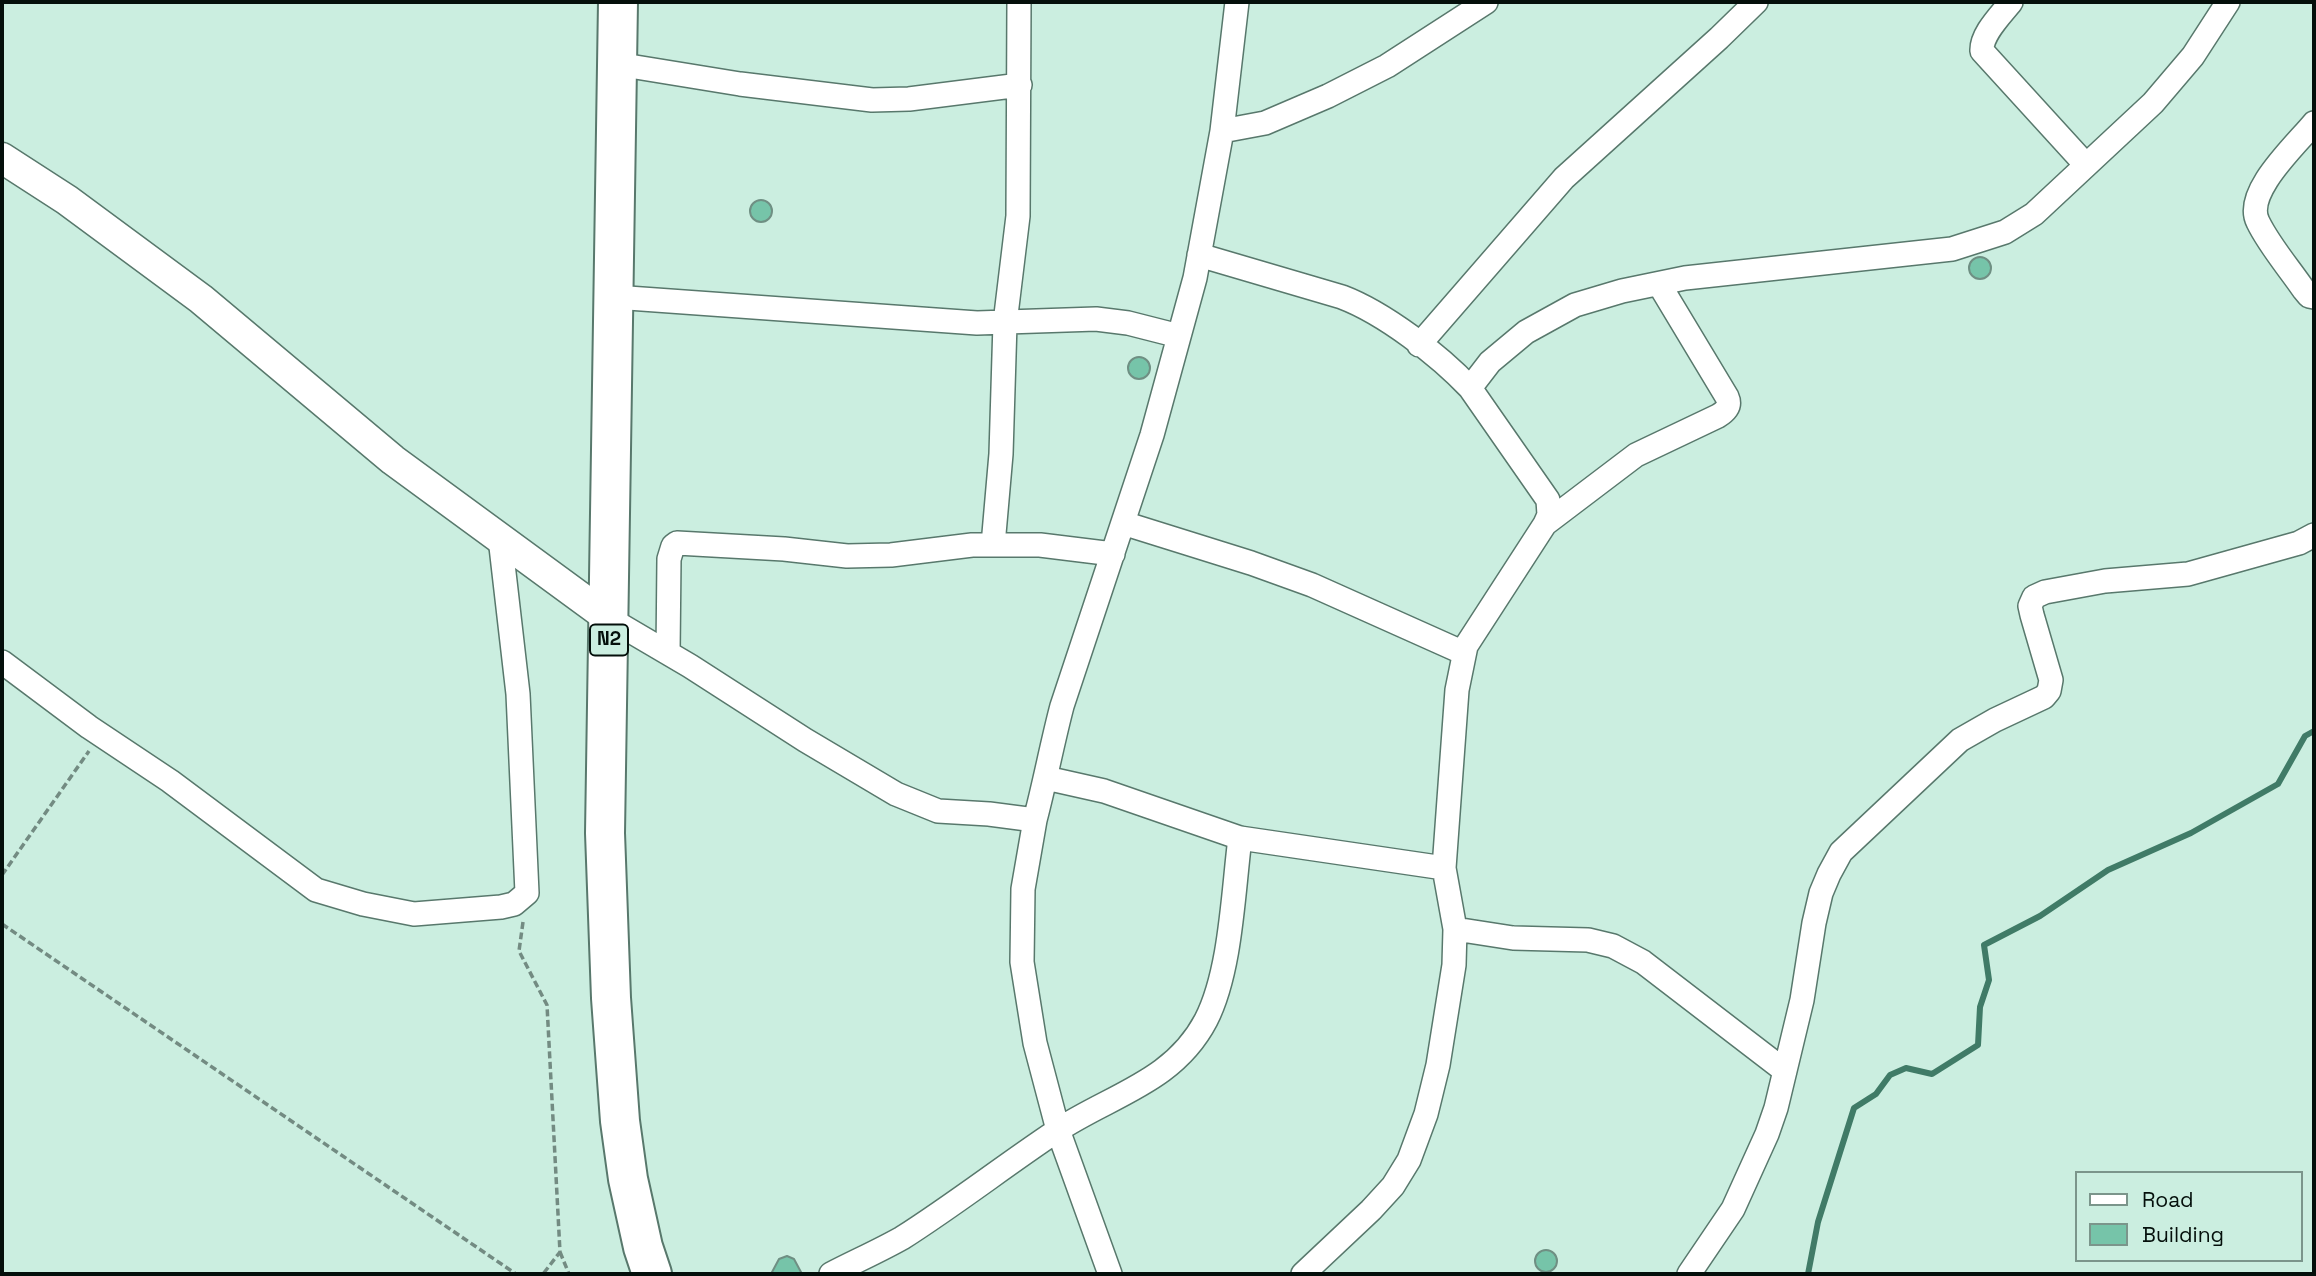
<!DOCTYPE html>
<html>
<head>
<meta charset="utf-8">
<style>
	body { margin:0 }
	#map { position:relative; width:2316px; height:1276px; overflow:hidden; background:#cbeee0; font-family:"Space Grotesk",sans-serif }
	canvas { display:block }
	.frame { position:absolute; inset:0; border:4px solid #040f0b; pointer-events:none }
	.legend { position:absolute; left:2075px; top:1171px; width:228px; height:91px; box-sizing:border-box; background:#cbeee0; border:2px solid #7b958b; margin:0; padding:9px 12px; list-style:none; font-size:21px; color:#040f0b }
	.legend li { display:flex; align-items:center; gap:14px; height:35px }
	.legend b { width:35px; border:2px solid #7b958b }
</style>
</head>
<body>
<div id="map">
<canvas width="2316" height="1276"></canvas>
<div class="frame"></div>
<ul class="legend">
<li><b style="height:9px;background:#fff"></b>Road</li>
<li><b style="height:19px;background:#76c4a9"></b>Building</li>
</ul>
</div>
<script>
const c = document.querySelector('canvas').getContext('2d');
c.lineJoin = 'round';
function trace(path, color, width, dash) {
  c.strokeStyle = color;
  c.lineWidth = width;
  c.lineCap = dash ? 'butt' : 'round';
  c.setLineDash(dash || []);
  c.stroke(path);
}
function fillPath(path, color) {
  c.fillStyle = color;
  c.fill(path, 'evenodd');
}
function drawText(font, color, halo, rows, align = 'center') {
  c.font = font + ' "Space Grotesk",sans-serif';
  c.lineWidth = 6;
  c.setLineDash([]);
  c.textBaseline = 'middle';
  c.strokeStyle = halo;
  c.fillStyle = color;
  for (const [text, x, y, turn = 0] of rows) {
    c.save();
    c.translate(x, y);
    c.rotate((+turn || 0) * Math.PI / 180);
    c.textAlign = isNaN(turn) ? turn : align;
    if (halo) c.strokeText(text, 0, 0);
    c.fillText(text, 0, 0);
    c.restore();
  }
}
trace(new Path2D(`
	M1808,1274l10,-52 36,-114 22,-14 14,-19 16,-7 26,6 46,-29 2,-38 9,-27 -5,-35 56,-29 68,-46 83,-37 87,-49 27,-48 9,-5`), '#407b67', 6);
const building = new Path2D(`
	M750 211a11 11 0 1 1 22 0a11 11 0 1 1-22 0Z
	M1969 268a11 11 0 1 1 22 0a11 11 0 1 1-22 0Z
	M1128 368a11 11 0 1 1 22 0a11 11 0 1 1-22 0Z
	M1535 1261a11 11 0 1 1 22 0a11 11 0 1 1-22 0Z
	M787,1256l7,3 8,15h-31l8,-15z`);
fillPath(building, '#76c4a9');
trace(building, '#6f8f83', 2);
const minor = new Path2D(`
	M2011,2c-10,13 -30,32 -29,49l104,114
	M617,64l123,20 132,16 37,-1 111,-14
	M2314,123c-18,22 -71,70 -56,99 11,23 31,46 46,68l5,6 5,1
	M1222,131l43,-8 63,-27 59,-30 99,-64
	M1199,255l143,42c42,16 97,58 128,91l78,112 1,15 -4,9 -79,122 -9,44 -13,178 11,61 -1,36 -16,100 -12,49 -17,46 -16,26 -22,24 -68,64
	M614,297l363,26 119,-4 32,4 51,13
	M1419,345l145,-167 155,-140 37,-36
	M1470,388l20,-26 36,-30 49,-27 47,-14 63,-13 267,-29 53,-17 29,-18 119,-111 40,-47 35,-54
	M1123,523l128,40 61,22 152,68
	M1545,524l91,-69 82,-39c8,-5 13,-10 9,-19l-68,-113
	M993,545l8,-91 4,-131 13,-107 1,-214
	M610,619l80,47 115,74 91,54 42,17 51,3 46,6c10,-38 17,-76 27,-114l90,-271 43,-157 27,-147 15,-129
	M668,653l1,-94 4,-13 4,-3 107,6 63,7 44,-1 81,-10h68l73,9
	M2,662l87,65 81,54 146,109 47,14 51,10 87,-7 13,-3 13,-11 -9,-199 -18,-156
	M1046,778l58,13 136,47 204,30
	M1035,820l-12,69 -1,73 13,81 23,87 52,144
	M1455,929l58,9 75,2 25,6 30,16 142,109
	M831,1274c23,-12 48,-23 71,-36 52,-33 102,-72 153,-106 55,-37 118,-49 151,-112 25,-49 27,-127 34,-182
	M1689,1274l44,-65 34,-75 9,-26 26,-108 12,-77 7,-30 8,-19 12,-22 119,-112 35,-20 49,-23 5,-6 2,-11 -19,-65 -2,-9 4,-9 11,-5 60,-11 83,-7 111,-31 15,-8`);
const tertiary = new Path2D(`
	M2,158l65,42 134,99 192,161 217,159`);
const trunk = new Path2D(`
	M618,2l-13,831 6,165 9,123 8,58 15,68 9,27`);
trace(minor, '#58786c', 26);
trace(tertiary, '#58786c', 33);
trace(trunk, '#58786c', 42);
trace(new Path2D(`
	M2,875l87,-124
	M523,922l-4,29 28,54 13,247 -17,22
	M2,924l514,350
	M560,1252l9,22`), '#738b82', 3.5, [7, 3.5]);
trace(minor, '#fff', 23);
trace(tertiary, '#fff', 30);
trace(trunk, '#fff', 38);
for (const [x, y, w] of [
	[609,640,38]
]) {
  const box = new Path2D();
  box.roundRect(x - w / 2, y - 15.5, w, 31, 5);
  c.fillStyle = '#cbeee0';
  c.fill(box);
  trace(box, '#040f0b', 2);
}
drawText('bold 19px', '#040f0b', null, [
	["N2",609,640]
]);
</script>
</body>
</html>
